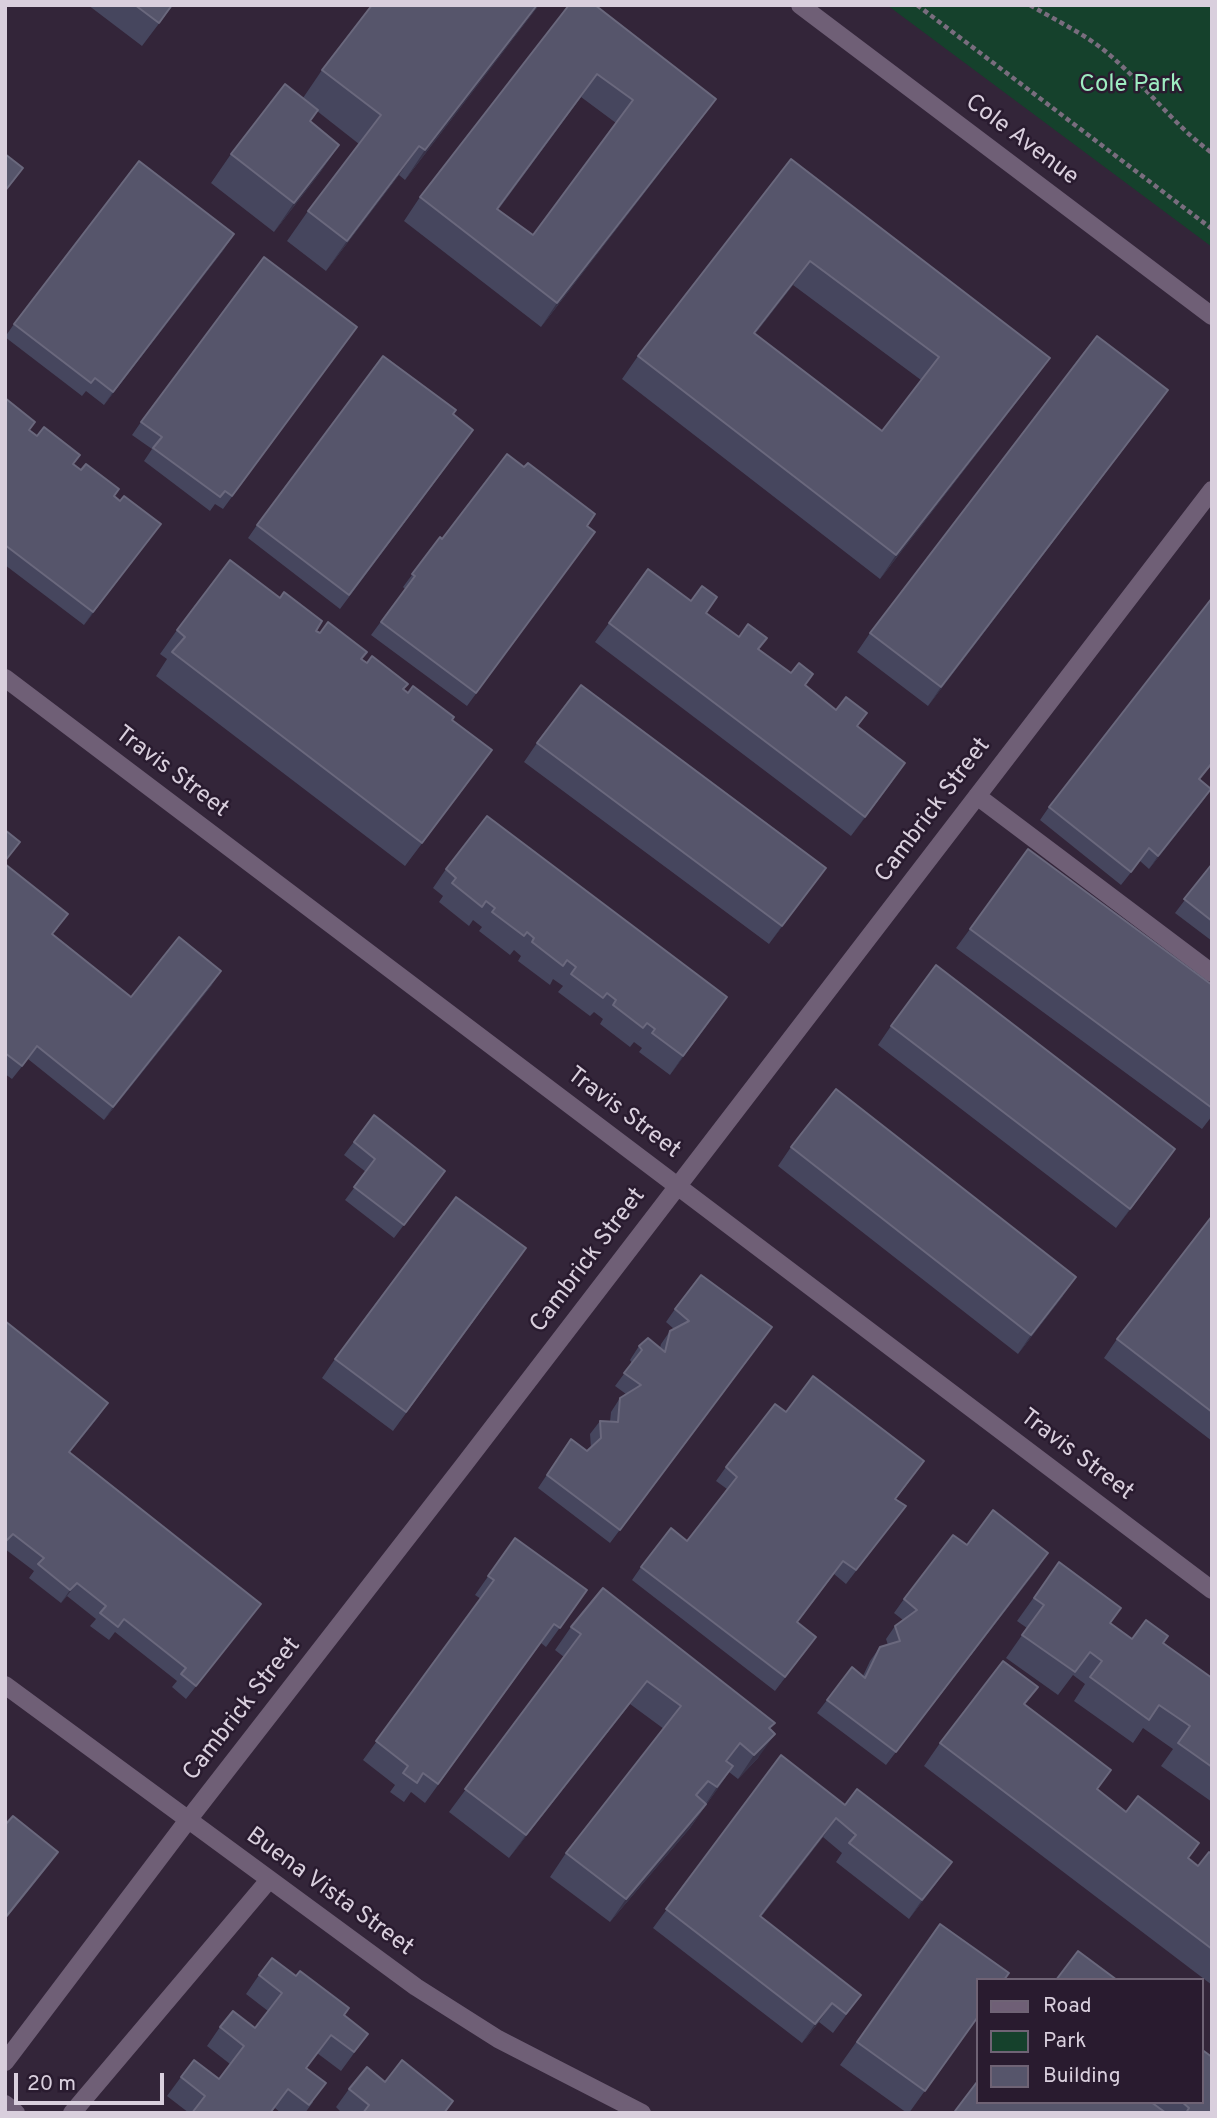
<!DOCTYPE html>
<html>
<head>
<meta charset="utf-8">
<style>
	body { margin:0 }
	#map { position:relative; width:1217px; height:2118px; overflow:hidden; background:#332539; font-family:Overpass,sans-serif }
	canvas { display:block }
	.frame { position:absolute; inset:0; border:7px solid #d9cfdd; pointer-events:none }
	.legend { position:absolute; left:976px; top:1978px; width:228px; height:126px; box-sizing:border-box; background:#291b2f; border:2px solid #6f6375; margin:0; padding:9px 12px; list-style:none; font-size:21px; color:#d9cfdd }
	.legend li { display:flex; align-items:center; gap:14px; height:35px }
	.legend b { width:35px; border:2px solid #6f6375 }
	.scale { position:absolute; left:14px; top:2073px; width:150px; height:32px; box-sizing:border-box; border:4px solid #d9cfdd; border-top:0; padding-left:9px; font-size:21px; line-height:24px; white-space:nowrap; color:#d9cfdd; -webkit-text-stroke:5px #291b2f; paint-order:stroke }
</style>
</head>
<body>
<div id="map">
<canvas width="1217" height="2118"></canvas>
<div class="frame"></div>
<ul class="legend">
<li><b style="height:9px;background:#6f5f76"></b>Road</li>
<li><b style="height:19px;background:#15412c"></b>Park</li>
<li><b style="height:19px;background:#56556b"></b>Building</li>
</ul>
<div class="scale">20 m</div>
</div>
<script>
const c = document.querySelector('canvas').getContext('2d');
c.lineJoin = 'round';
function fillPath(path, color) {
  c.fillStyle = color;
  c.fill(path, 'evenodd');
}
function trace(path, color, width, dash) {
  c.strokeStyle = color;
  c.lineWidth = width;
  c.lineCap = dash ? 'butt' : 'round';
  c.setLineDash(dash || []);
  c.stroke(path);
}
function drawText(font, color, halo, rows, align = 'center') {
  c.font = font + ' Overpass,sans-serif';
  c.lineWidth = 5;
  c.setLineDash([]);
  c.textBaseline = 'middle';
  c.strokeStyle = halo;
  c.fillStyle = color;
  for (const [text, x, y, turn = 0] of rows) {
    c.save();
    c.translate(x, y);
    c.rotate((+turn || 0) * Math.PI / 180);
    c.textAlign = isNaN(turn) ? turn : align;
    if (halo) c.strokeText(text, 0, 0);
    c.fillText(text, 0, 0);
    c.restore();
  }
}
fillPath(new Path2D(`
	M887,5h325v242z`), '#15412c');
trace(new Path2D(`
	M917,5l295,224
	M1030,5c25,15 53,28 75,46 38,31 67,73 107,102`), '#796d7e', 4.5, [5, 3.5]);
trace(new Path2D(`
	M800,5l412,311
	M5,678l1207,912
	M977,796l235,177
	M5,1685l411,302 82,52 144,74
	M5,2062l183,-242 275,-354 749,-976
	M5,2104l11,9
	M72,2113l197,-233`), '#6f5f76', 18);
fillPath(new Path2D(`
	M88,5h85l-31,41z
	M372,5h167l-134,175 -6,-5 -73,96 -39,-30 21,-30 51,-67 -42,-33 -7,11 29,23 -20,29 -45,58 -63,-49 20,-29 72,-56 19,-28z
	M569,5l147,94 -17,23 -158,205 -137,-106 16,-24zM581,97l35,26 -83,112 -35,-25z
	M791,159l242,222 -153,198 -258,-200 16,-23zM793,285l128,95 -39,51 -127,-97z
	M225,248l-121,157 -18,-14 -4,5 -77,-59 9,-13z
	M357,327l-134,182 -8,-5 -5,7 -66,-50 8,-12 -20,-14 9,-13z
	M5,398l25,32 84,66 37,41 -67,88 -79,-60z
	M1154,409l-226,297 -71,-54 13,-19z
	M453,414l11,29 -124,166 -92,-71 9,-13z
	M587,526l8,6 -128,174 -96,-71 34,-46 -2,-2 37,-50 2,2z
	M691,601l48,36 28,1 -8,11 99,78 34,55 -41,54 -256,-194 14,-19z
	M177,630l139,1 51,21 -5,7 42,31 48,30 23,53 -70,93 -249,-190 11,-17 -7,-5z
	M537,743l289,125 -57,76 -245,-182z
	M1200,780l11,9 -9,13 -53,67 -9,-8 -19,24 -81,-65 9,-13z
	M5,864l53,64 -5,6 78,63 81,-12 -108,135 -76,-61 -16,20 -7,-5z
	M1212,864v77l-37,-28z
	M446,869l281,128 -57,78 -31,-23 3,-4 -8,-6 -4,5 -30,-23 3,-5 -9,-7 -4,4 -32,-24 5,-6 -10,-7 -3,6 -32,-24 3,-5 -7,-6 -4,5 -31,-24 3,-4 -9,-7 -4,6 -30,-24 4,-6 -10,-8z
	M970,929l242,56v131l-10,13 -246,-181z
	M891,1026l271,142 -46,60 -238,-183z
	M374,1115l71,56 -51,67 -49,-38 21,-28 -22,-17z
	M791,1147l272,149 -45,58 -240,-188z
	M1212,1216v225l-108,-83 13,-19z
	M513,1267l-120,164 -71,-53 13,-19z
	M675,1309l87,32 -152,202 -72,-55 33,-49 16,12 4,-3 -1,-14 10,-13 10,1 1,-10 9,-14 6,-4 -11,-8 17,-23 -2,-3 9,-14 21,2 1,-4 9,-13 4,-2 -8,-7z
	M5,1321l94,95 -29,36 191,152 -75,95 -14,-12 5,-6 -62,-49 -6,8 -19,-14 6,-7 -29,-23 -6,7 -32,-25 5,-7 -29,-22z
	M786,1412l138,49 -28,38 10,7 -60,78 -12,-10 -37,49 19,14 -41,54 -143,-111 9,-13 46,-26 40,-52 -11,-8 10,-14z
	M515,1538l72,52 -41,57 -5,-4 -116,160 -14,-11 -7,10 -14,-10 5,-7 -32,-25 118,-161 -6,-4z
	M967,1545l72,22 -153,198 -69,-52 10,-13 36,-24 7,-15 10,-14 8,-2 -2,-6 9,-13 8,-6 -9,-7 10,-14z
	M1059,1562l51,61 22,16 31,4 49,35v124l-51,-36 12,-17 -30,-21 -10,15 -59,-42 11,-17 -12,-9 -15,20 -52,-37 21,-30 -10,-7z
	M571,1627l204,96 -5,6 -12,29 -20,21 -9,-7 -39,56 -80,94 -60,-45 16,-24 98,-124 -34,-25 -121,154 -60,-46 115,-155 -9,-7z
	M1025,1704l72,85 101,77 14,-12v131l-288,-219 16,-23z
	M781,1755l157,126 -29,38 -73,-57 6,-9 -19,-16 -62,80 100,78 -28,38 -14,-11 -17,21 -149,-115z
	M940,1924l37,94 -68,95h-2l-67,-48z
	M259,1975l85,40 24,19 -27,37 -24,-18 -11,15 7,34 -8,11h-24l-6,-5 -4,5h-82l-22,-17 14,-19 38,2 11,-15 -23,-18 13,-19 35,1 13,-17 -22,-17z
	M385,2082l68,19 -8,12h-103l-6,-6 13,-18z
	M977,2082v20h224l11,11h-258z`), '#46465e');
fillPath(new Path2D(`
	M537,5h2l-134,175 20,-30z
	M597,74l-16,23 -101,136 17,-24z
	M716,99l-17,23 -158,205 16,-24z
	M339,145l-20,29 -45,58 20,-29z
	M419,146l-20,29 -73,96 21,-30z
	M234,234l-9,14 -121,157 9,-13z
	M810,261l-17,24 -56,72 17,-24z
	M1050,358l-17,23 -153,198 16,-24z
	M1168,390l-14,19 -226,297 13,-19z
	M161,524l-10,13 -67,88 9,-13z
	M905,763l-13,19 -41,54 14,-19z
	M1211,789l-9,13 -53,67 9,-13z
	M826,868l-14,19 -43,57 13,-18z
	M221,971l-9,14 -108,135 9,-13z
	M727,997l-13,19 -44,59 13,-19z
	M1175,1149l-13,19 -46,60 14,-19z
	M445,1171l-9,13 -42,54 10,-13z
	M1076,1277l-13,19 -45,58 13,-19z
	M108,1403l-9,13 -39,49 9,-13z
	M1048,1553l-9,14 -153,198 10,-13z
	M77,1583l-10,13 -6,7 9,-13z
	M647,1681l-17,23 -121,154 17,-23z
	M775,1734l-17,24 -20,21 16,-24z
	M733,1766l-16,24 -16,21 16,-24z
	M706,1804l-16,24 -80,94 16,-23z
	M836,1818l-13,19 -77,98 14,-19z
	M58,1852l-9,13 -44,55v-2z
	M952,1862l-14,19 -29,38 13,-19z
	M832,2003l-13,19 -17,21 13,-19z`), '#383349');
const building = new Path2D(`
	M135,5h37l-13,18z
	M372,5h165l-112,145 -6,-4 -72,95 -39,-30 73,-96 -59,-45z
	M569,5h26l121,94 -159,204 -137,-106zM597,74l36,26 -100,135 -36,-26z
	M285,84l33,26 -8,11 29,24 -45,58 -63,-49z
	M5,154l18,14 -18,23z
	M791,159l259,199 -154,197 -258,-199zM810,261l129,96 -57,74 -128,-98z
	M139,161l95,73 -121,158 -18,-14 -4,5 -77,-59z
	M264,257l93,70 -125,169 -7,-5 -5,6 -67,-49 9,-11 -21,-15z
	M1097,336l71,54 -227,297 -71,-54z
	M383,356l73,54 -3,4 20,16 -124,165 -92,-70z
	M5,398l30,24 -6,8 8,6 7,-9 36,28 -7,9 8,6 5,-6 33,25 -5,7 6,5 4,-5 37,28 -68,88 -88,-67z
	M507,454l17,13 4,-4 67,51 -8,12 8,6 -119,161 -95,-71 34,-46 -3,-2 28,-37 2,2z
	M230,560l50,38 4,-6 38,29 -6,10 4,2 8,-11 39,30 -6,7 6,4 5,-7 36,28 -5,5 5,4 5,-7 41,31 -2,3 40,30 -70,93 -250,-191 13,-15 -8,-7z
	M648,569l43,32 11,-15 15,11 -11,16 33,24 9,-13 19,14 -9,11 33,24 8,-10 14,11 -8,11 31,25 10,-13 21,16 -10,13 48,37 -40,54 -256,-194z
	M1212,598v165l-13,16 12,10 -53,67 -9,-8 -18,24 -82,-65z
	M581,685l245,183 -44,58 -245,-183z
	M487,816l240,181 -44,59 -31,-23 3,-4 -8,-6 -4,5 -30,-23 3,-5 -9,-7 -4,5 -32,-24 5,-7 -9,-7 -4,6 -31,-24 2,-4 -7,-6 -3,4 -32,-24 3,-4 -9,-7 -4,6 -30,-24 4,-5 -10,-9z
	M5,830l15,12 -15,19z
	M1028,849l184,136v123l-242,-179z
	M5,864l63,50 -16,20 79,63 48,-60 42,34 -108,136 -76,-61 -15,20 -17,-13z
	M1212,864v57l-28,-22z
	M936,965l239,184 -45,60 -239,-183z
	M836,1089l240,188 -45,58 -240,-188z
	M374,1115l71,56 -41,54 -50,-38 21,-28 -21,-17z
	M456,1197l70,51 -120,164 -71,-53z
	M1212,1216v196l-95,-73z
	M701,1275l71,52 -152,203 -73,-55 24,-36 16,12 14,-13 -1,-17 18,1 2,-24 21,-13 -17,-12 18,-23 -3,-4 9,-8 17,14 5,-21 19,-10 -14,-12z
	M5,1321l103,82 -39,49 192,152 -65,82 -15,-12 5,-6 -62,-49 -6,8 -18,-14 6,-7 -29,-23 -7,7 -32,-26 6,-6 -31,-24 -8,8z
	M813,1376l111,85 -29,38 11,7 -50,64 -13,-9 -46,61 19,15 -31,40 -144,-110 30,-39 16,13 50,-64 -11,-10 49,-63 11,8z
	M993,1510l55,43 -152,199 -69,-52 25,-33 13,11 15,-31 20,-6 -5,-15 22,-16 -13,-11 49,-64 14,10z
	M515,1538l72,52 -27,38 -6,-4 -116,160 -15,-11 -6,10 -14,-10 5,-7 -32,-25 118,-161 -6,-4z
	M1059,1562l62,46 -11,15 22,16 14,-19 22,16 -5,7 49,35v89l-34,-24 12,-17 -31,-21 -10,15 -59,-43 12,-16 -12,-9 -15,20 -53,-37 22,-30 -10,-7z
	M603,1588l172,135 -6,5 6,6 -21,21 -14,-12 -14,18 7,5 -16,21 -9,-6 -12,14 10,9 -80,95 -60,-46 115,-147 -34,-25 -121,154 -61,-46 116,-155 -10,-7z
	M1003,1661l35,26 -14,17 87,66 -14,19 29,23 12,-16 61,47 -11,15 10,8 11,-14 3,2v95l-272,-206z
	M781,1755l64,50 12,-16 95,73 -30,38 -73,-57 7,-8 -20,-17 -76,98 101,79 -15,19 -14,-11 -17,21 -149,-115z
	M13,1816l45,36 -53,66v-93z
	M940,1924l69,49 -5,7h-27v38l-52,73 -68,-49z
	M1078,1951l39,29h-61z
	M272,1958l24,18 4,-5 49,37 -5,7 24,19 -14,18 -23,-17 -25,33 20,15 -17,22 -21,-16 -18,24h-78l13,-17 -24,-19 13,-17 25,19 25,-33 -24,-19 13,-16 22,17 27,-35 -23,-18z
	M1201,2049l11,8v56h-26l3,-5 -7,-6h19z
	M402,2060l51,41 -9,12h-81l6,-8 -20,-16 18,-22 18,15z
	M977,2082v20h174l15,11h-209l-2,-2z`);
fillPath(building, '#56556b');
trace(building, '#6a687d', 2);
drawText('24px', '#9decc1', '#291b2f', [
	["Cole Park",1131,86]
]);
drawText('24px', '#d9cfdd', '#291b2f', [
	["Cole Avenue",1021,141,37],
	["Travis Street",171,773,37],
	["Cambrick Street",934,811,-53],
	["Travis Street",623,1114,37],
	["Cambrick Street",589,1261,-53],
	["Travis Street",1076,1456,37],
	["Cambrick Street",243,1710,-52],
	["Buena Vista Street",329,1893,36]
]);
</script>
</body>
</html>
